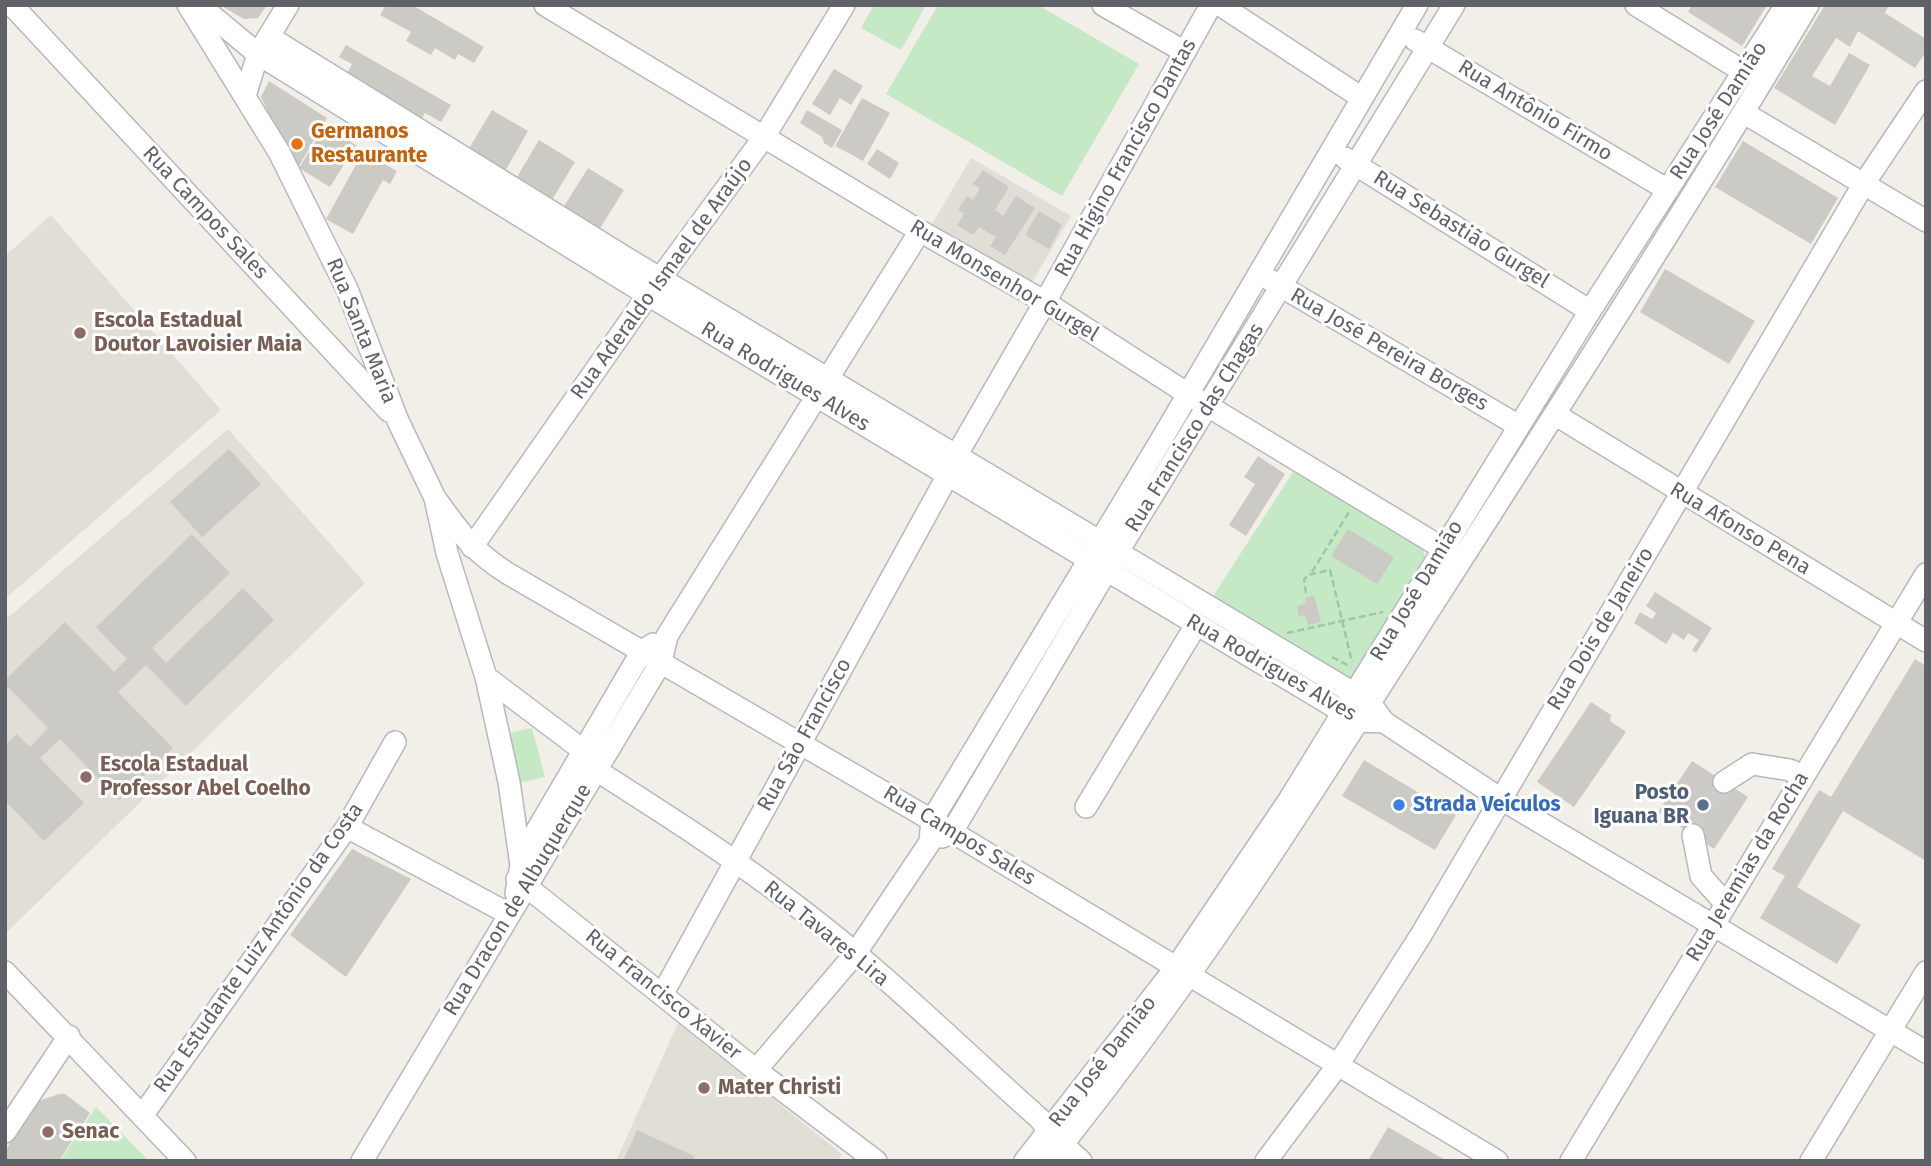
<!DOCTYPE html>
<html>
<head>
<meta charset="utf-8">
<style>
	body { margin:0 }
	#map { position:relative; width:1931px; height:1166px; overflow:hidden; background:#f1efe8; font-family:"Fira Sans",sans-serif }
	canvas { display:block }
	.frame { position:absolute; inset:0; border:7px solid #5f6368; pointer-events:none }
</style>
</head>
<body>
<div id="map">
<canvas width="1931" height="1166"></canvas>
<div class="frame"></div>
</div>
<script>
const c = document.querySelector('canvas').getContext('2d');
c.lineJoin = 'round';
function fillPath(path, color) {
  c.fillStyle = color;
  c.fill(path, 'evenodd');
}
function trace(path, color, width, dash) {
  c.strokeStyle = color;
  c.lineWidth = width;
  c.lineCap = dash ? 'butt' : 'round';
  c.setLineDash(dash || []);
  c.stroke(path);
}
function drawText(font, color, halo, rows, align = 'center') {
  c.font = font + ' "Fira Sans",sans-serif';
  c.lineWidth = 6;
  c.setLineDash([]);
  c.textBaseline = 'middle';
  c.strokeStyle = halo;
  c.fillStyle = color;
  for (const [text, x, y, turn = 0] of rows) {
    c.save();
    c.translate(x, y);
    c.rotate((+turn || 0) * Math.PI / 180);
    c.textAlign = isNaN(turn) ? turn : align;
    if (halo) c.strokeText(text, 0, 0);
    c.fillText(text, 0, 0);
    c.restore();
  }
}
fillPath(new Path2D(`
	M971,158l100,58 -40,68 -100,-58z
	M51,215l170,195 -216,189v-343z
	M228,429l137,154 -360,351v-314z
	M678,1023l164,131 -4,7h-222z`), '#e1ded6');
fillPath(new Path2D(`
	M874,5h52l-25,45 -40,-22z
	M938,5h100l101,59 -77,132 -176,-102z
	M1293,472l125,73 5,5 2,6 -76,126 -139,-81z
	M532,728l13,49 -27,6 -9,-50z
	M96,1107l53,54h-89z`), '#c5e8c5');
fillPath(new Path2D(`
	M220,5h47l-9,13 -14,1z
	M386,5h26l72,42 -10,16 -16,-9 -3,6 -20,-12 -4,7 -25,-14 5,-9 -31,-17z
	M1692,5h75l-25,41 -54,-34z
	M1825,5h64l-4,8 41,26v13l-11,16 -57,-37 -8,16 -14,-9 -24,38 18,10 19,-33 21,12 -35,60 -61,-37z
	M346,45l105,60 -10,17 -16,-9 -3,5 -20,-11 -4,7 -25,-15 5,-8 -31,-18 5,-9 -13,-7z
	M834,69l29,17 -12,19 -11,-7 -10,17 -18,-11z
	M269,81l58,37 -31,53 -35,-74z
	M862,98l28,15 -27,48 -28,-15z
	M492,110l36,21 -24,42 -37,-21z
	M807,110l35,20 -10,18 -8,-5 -2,-6 -22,-14z
	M325,126l31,19 -26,42 -31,-19z
	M539,140l36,22 -25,41 -36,-21z
	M1743,141l95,57 -27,46 -96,-57z
	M877,149l22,14 -9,16 -23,-15z
	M363,152l34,19 -7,13 -7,-4 -30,54 -27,-15z
	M588,168l36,22 -27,43 -36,-22z
	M983,170l26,17 -14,23 8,6 13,-20 19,12 -30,47 -15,-9 6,-9 -17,-10 -6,8 -16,-10 7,-11 -6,-4 9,-14 6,4 7,-12 -7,-4z
	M1039,211l23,14 -13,24 -24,-14z
	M1665,269l90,52 -26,43 -89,-52z
	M229,449l32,35 -59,53 -32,-35z
	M1258,456l27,18 -39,62 -17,-11 26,-41 -11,-7z
	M1348,529l46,28 -17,27 -46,-28z
	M192,534l38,39 -78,75 14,15 77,-75 31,32 -88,86 -40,-41 -28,27 55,56 -54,52 -59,-61 -20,19 44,45 -40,38 -39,-40v-56l12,-11 13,13 18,-19 -43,-44v-4l60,-58 49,50 13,-13 -31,-32z
	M1655,592l57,36 -16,25 -4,-3 7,-10 -11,-7 -4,7 -11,-7 -7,11 -32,-21 6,-11 12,7 4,-6 -10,-7z
	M1314,595l7,27 -13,3 -3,-10 -6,2 -2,-11 9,-3 -1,-5z
	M1915,659l11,7v195l-83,-50 -46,76 64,38 -24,39 -77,-46 25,-42 -13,-7 47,-79 12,7z
	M1591,702l20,13 -1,6 16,11 -52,75 -37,-25z
	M1364,760l92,55 -21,35 -93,-54z
	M1692,761l56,36 -34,52 -56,-37z
	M352,849l59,30 -65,98 -56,-42z
	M59,1094h6l25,19 -31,48h-54v-10l33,-50z
	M1388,1127l59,34h-79z
	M637,1130l57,26 -2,5h-69z`), '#cccac5');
trace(new Path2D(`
	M1693,835l31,-53`), '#ccccc8', 21, [21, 10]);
const minor = new Path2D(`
	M12,5l377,406
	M188,5l91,147 68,137 51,132 37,77 12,55 39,124 23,105 12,83 -5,28
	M199,5l59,49 390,241 710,426 26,1
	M545,5l375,226 125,71 143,92 266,161
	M1103,5l82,47
	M1220,5l142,93
	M1636,5l108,67
	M269,37l362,224 739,442 14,19 117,77 425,253
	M1415,40l253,150
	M245,96l13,-42 30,-49
	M1744,113l182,108
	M1345,158l245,153
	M1270,280l249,146
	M1556,415l370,226
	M956,456l89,-154 166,-297
	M435,498c24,33 36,52 72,75l445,259 545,329
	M472,547l176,-252 116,-158 80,-132
	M486,677l98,74
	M596,770c69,44 138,88 203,138 85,64 161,140 241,211l9,13 32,29
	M1724,782l28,-18 38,6 13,7
	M1086,807l110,-182
	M347,827l162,87
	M1693,835l8,41 24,27
	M942,837l10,-5 165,-279 337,-548
	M521,864l9,-22 112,-191 11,-7
	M517,879l239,191 120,91
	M5,972l180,189
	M662,995l286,-520
	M756,1070l99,-116 75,-112 2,-22 225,-373 260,-442
	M142,1116l205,-289 48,-85
	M5,1132l64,-96
	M362,1161l299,-499 6,-26 253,-405
	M1025,1161l152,-195 112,-166 301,-489 196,-306
	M1049,1161c141,-173 259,-361 379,-549 129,-201 258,-402 380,-607
	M1266,1161l72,-96 83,-130 442,-750 63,-94
	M1571,1161l355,-587
	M1811,1161l115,-189`);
trace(minor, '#b5b8bc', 24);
trace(new Path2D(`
	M1312,572l37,-60
	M1306,593l-2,-13 4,-5 22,-5 22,92
	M1287,633l96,-21
	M1332,657l19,10`), '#9cc7a9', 2.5, [7, 3.5]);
trace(minor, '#fff', 21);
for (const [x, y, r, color] of [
	[297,144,7,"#e8710a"],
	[80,333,7,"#8d6e63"],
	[86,777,7,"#8d6e63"],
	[1399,805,7,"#3f7fe0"],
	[1703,805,7,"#5c6f8a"],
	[704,1088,7,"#8d6e63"],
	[48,1132,7,"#8d6e63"]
]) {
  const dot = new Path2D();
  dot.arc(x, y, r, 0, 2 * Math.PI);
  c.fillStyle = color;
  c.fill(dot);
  trace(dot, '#fff', 2.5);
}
drawText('21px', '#5f6368', '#fff', [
	["Rua Antônio Firmo",1535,111,31],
	["Rua José Damião",1719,111,-57],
	["Rua Higino Francisco Dantas",1126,158,-61],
	["Rua Campos Sales",205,213,47],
	["Rua Sebastião Gurgel",1461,230,32],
	["Rua Aderaldo Ismael de Araújo",662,279,-54],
	["Rua Monsenhor Gurgel",1004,281,31],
	["Rua Santa Maria",361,331,68],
	["Rua José Pereira Borges",1389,350,30],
	["Rua Rodrigues Alves",785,377,31],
	["Rua Francisco das Chagas",1195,428,-58],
	["Rua Afonso Pena",1740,529,31],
	["Rua José Damião",1417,591,-59],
	["Rua Dois de Janeiro",1601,629,-59],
	["Rua Rodrigues Alves",1271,668,30],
	["Rua São Francisco",805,735,-61],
	["Rua Campos Sales",959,836,31],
	["Rua Jeremias da Rocha",1748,867,-59],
	["Rua Dracon de Albuquerque",518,900,-59],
	["Rua Tavares Lira",826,934,39],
	["Rua Estudante Luiz Antônio da Costa",259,948,-55],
	["Rua Francisco Xavier",663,995,39],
	["Rua José Damião",1103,1062,-52]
]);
drawText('bold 21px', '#c56008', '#fff', [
	["Germanos",311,132],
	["Restaurante",311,156]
], 'left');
drawText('bold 21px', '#785e54', '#fff', [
	["Escola Estadual",94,321],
	["Doutor Lavoisier Maia",94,345],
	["Escola Estadual",100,765],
	["Professor Abel Coelho",100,789],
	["Mater Christi",718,1088],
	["Senac",62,1132]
], 'left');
drawText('bold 21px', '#4e5e75', '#fff', [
	["Posto",1689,793],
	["Iguana BR",1689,817]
], 'right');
drawText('bold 21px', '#366cbe', '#fff', [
	["Strada Veículos",1413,805]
], 'left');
</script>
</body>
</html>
